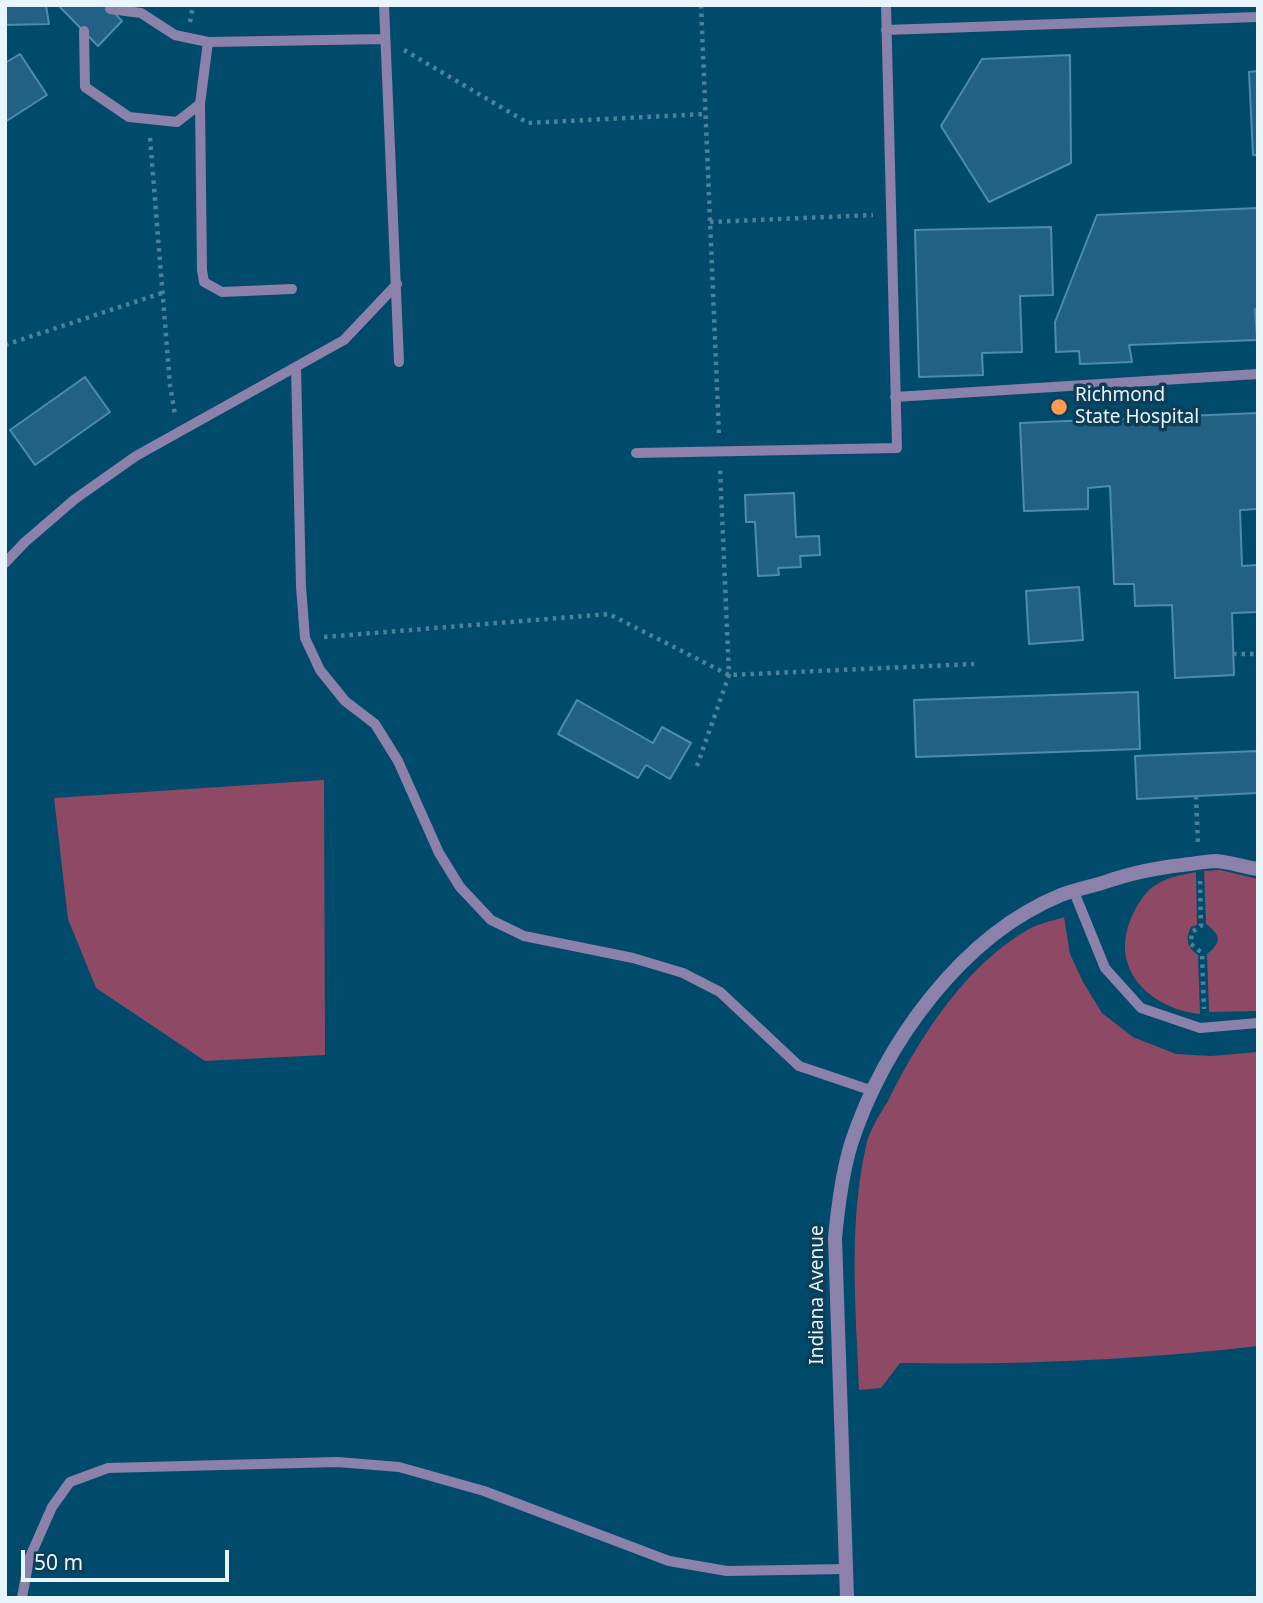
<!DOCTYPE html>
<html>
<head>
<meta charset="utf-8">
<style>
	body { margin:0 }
	#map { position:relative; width:1263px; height:1603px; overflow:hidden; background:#004a6b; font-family:"Noto Sans",sans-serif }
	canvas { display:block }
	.frame { position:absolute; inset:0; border:7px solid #e9f5fd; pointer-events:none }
	.scale { position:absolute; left:21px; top:1550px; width:208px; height:32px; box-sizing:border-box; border:4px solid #e9f5fd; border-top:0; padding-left:9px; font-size:21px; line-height:24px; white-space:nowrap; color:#e9f5fd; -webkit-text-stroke:5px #0c3e58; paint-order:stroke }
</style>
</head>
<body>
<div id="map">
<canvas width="1263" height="1603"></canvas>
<div class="frame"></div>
<div class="scale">50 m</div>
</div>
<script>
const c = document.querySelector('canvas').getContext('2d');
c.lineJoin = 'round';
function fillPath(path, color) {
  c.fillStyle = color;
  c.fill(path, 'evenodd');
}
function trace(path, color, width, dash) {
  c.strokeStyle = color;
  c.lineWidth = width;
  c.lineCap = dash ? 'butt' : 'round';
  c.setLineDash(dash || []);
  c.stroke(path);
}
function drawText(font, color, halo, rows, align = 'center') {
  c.font = font + ' "Noto Sans",sans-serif';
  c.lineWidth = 7;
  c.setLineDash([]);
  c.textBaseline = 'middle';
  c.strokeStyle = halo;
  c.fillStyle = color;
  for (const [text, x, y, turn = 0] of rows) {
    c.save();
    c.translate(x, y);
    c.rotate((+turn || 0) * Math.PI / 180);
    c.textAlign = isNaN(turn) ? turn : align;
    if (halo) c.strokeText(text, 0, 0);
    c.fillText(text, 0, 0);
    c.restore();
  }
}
fillPath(new Path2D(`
	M324,780l1,275 -120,6 -109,-73 -28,-69 -14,-121z
	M1220,870l38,9v132l-49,1 -2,-58c15,-12 14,-19 -1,-30l-2,-53z
	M1196,872l1,53 -6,2c-6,11 -4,21 7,28l2,59c-47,-5 -90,-42 -70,-93 4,-11 11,-23 20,-32 13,-11 30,-14 46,-17z
	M1064,917l6,37 13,28 19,31 31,24 43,17 35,2 47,-4v294c-119,14 -239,19 -358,17l-19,25 -22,2c-3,-81 -11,-164 7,-244 3,-16 15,-33 23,-47 31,-63 78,-135 140,-170 11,-6 24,-8 35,-12z`), '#8e4964');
const building = new Path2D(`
	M5,5h41l3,19 -44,1z
	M58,5h49l15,16 -24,25z
	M20,54l27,41 -42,27v-59z
	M1070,55l1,108 -82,39 -48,-76 41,-67z
	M1258,71v84h-5l-4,-83z
	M1258,208v101h-3l2,31 -128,5 3,17 -52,2 -1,-13 -23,1 -1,-30 42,-107z
	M1051,227l2,68 -33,1 2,56 -40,1 1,22 -64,2 -4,-147z
	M85,377l25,35 -75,53 -25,-35z
	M1258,413v96l-18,1 2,56 16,-1v47l-26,1 2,62 -59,3 -3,-73 -37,1 -1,-22h-20l-4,-98 -22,2v21l-64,2 -4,-88z
	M794,493l2,44 23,-1 1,19 -20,1 1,11 -23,1 1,7 -21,1 -3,-54h-9l-1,-27z
	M1079,587l4,53 -54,4 -3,-53z
	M1138,692l2,57 -224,8 -2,-57z
	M577,700l76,43 9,-16 29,16 -21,36 -24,-14 -8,13 -80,-44z
	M1258,751v42l-121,6 -2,-43z`);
fillPath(building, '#216183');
trace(building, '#4d8baf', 2);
trace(new Path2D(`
	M701,5l18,430
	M190,22l3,-17
	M404,50l124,73 177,-9
	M150,138l20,247 5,30
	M710,222l163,-7
	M5,345l157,-52
	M324,637l285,-23 120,61 245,-11
	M1233,654h25
	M697,766l32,-91 -9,-207
	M1196,796l2,48
	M1200,881l1,45 -9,6 -1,12 11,9 2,56`), '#4b819a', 4.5, [3.5, 5]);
trace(new Path2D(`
	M384,5l15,357
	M110,9l31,4 34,22 33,7 177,-3
	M886,30l372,-13
	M84,31l1,56 44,30 48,5 23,-18 8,-62
	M200,104l2,166 2,12 18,10 70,-3
	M296,367l5,220 4,51 15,32 25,31 30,23 23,37 41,92 21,34 31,33 33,16 109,22 50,15 37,19 79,74 74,25
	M895,397l363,-23
	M636,453l261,-5 -11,-443
	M5,563l20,-21 50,-43 61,-43 208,-116 53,-56
	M1074,892l31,76 36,40 59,20 58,-5
	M22,1598l7,-39 23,-52 18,-25 38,-14 229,-6 62,5 85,24 185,70 58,10 119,-2`), '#8c81ab', 10);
trace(new Path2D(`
	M847,1598l-12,-360c3,-32 7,-64 16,-94 33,-100 110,-208 210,-249 13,-5 27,-8 41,-12 32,-11 54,-15 88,-19 8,-1 18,-3 26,-3 14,1 28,6 42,8`), '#8c81ab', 14);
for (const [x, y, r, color] of [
	[1059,407,9,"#fc9d53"]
]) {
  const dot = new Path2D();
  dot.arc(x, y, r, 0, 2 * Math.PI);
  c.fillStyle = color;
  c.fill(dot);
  trace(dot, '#0c3e58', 2.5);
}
drawText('19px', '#e9f5fd', '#0c3e58', [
	["Richmond",1075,396],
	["State Hospital",1075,418]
], 'left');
drawText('19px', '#e9f5fd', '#0c3e58', [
	["Indiana Avenue",818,1295,-90]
]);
</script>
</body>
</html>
